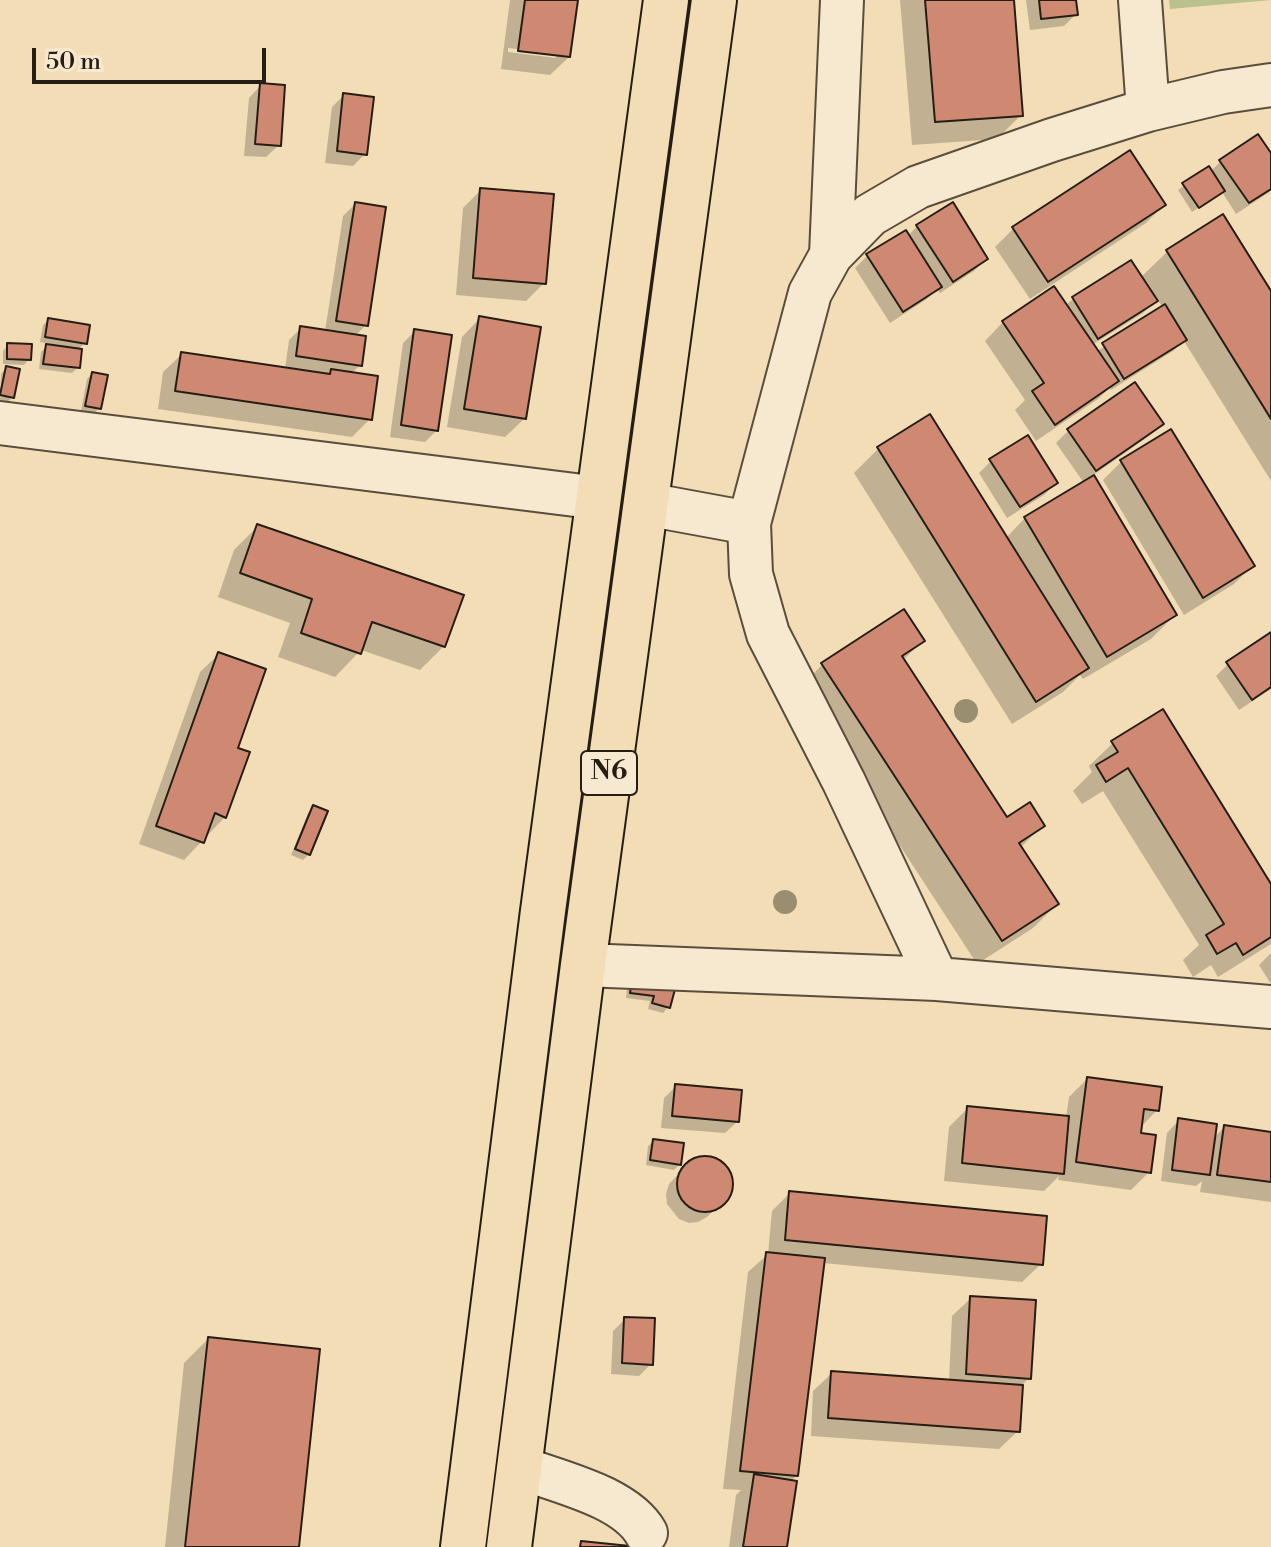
<!DOCTYPE html>
<html>
<head>
<meta charset="utf-8">
<style>
	body { margin:0 }
	#map { position:relative; width:1271px; height:1547px; overflow:hidden; background:#f2ddb6; font-family:"Libre Bodoni",serif }
	canvas { display:block }
	.scale { position:absolute; left:32px; top:48px; width:234px; height:36px; box-sizing:border-box; border:4px solid #261d15; border-top:0; padding-left:10px; font-size:24px; line-height:28px; white-space:nowrap; color:#261d15; -webkit-text-stroke:6px #f7e9d0; paint-order:stroke }
</style>
</head>
<body>
<div id="map">
<canvas width="1271" height="1547"></canvas>
<div class="scale">50 m</div>
</div>
<script>
const c = document.querySelector('canvas').getContext('2d');
c.lineJoin = 'round';
function fillPath(path, color) {
  c.fillStyle = color;
  c.fill(path, 'evenodd');
}
function trace(path, color, width, dash) {
  c.strokeStyle = color;
  c.lineWidth = width;
  c.lineCap = dash ? 'butt' : 'round';
  c.setLineDash(dash || []);
  c.stroke(path);
}
function drawText(font, color, halo, rows, align = 'center') {
  c.font = font + ' "Libre Bodoni",serif';
  c.lineWidth = 7;
  c.setLineDash([]);
  c.textBaseline = 'middle';
  c.strokeStyle = halo;
  c.fillStyle = color;
  for (const [text, x, y, turn = 0] of rows) {
    c.save();
    c.translate(x, y);
    c.rotate((+turn || 0) * Math.PI / 180);
    c.textAlign = isNaN(turn) ? turn : align;
    if (halo) c.strokeText(text, 0, 0);
    c.fillText(text, 0, 0);
    c.restore();
  }
}
fillPath(new Path2D(`
	M1169,0h102l-101,9z`), '#b9c18e');
fillPath(new Path2D(`
	M510,0h66l-7,57 -19,18 -49,-6zM508,48l48,6v4l-48,-6z
	M900,0h112l9,115 -24,24 -85,6z
	M1026,0h48l2,14 -12,12 -34,4z
	M261,85l18,60 -13,12 -22,-1 5,-58z
	M344,95l21,59 -12,12 -28,-3 7,-56z
	M1271,157v34l-35,23 -14,-22 -30,20 -14,-22 30,-22 2,4 11,-11z
	M481,190l63,93 -18,18 -70,-6 7,-87z
	M355,204l11,121 -11,11 5,29 -9,9 19,45 -18,18 -194,-28 5,-37 19,-18 103,15 4,-29 12,-12 24,3 18,-115z
	M1164,205l-18,18 -116,76 -35,-52 18,-18z
	M1222,217l49,78v186l-87,-140 -11,10 -62,39 -1,-3 -12,12 -62,42 -21,-31 10,-10 -40,-59 18,-19 50,-33 12,17 8,-7 57,-37 10,16 27,-26zM1157,299l6,9 -67,44 -4,-7 51,-32z
	M917,226l69,33 -12,12 -34,22 -3,-4 -10,10 -37,24 -35,-55 12,-12 41,-20z
	M480,318l44,101 -19,18 -58,-10 15,-90z
	M49,320l36,23 -8,7 1,17 -6,6 -33,-4 2,-17 8,-8 -9,-2 3,-17z
	M415,331l22,99 -12,12 -35,-5 13,-94z
	M8,345l21,14 -5,6 -21,-1v-13z
	M6,368l6,29 -5,6 -7,-2 1,-27z
	M92,374l7,34 -6,6 -12,-3 6,-32z
	M1161,424l-12,12 -57,40 83,139 -24,24 -68,40 -3,-4 -17,17 -51,32 -158,-251 24,-24 128,89 19,-20 59,-35 -28,-40 12,-12z
	M1170,432l82,134 -18,18 -50,31 -81,-135 18,-18z
	M991,461l65,22 -12,12 -37,23 -28,-45z
	M258,526l186,120 -24,24 -59,-20 -26,27 -57,-20 12,-34 -72,-26 16,-47z
	M1271,634v55l-32,21 -23,-34 12,-12z
	M923,641l-20,19 103,160 37,5 -23,23 37,56 -24,24 -56,36 -179,-275 24,-24z
	M219,654l16,96 -10,67 -41,43 -45,-16 61,-172z
	M1113,743l158,145v56l-53,33 -7,-12 -18,12 -10,-17 16,-15 -96,-154 -21,13 -9,-13 19,-19 -3,-6z
	M313,807l-4,47 -6,6 -12,-5 17,-42z
	M1271,953v31l-12,-19z
	M634,975l34,32 -5,6 -15,-4 2,-8 -24,-3 2,-17z
	M1087,1079l70,31 -17,18 -1,6 10,38 -18,18 -73,-10 1,-4 -15,15 -100,-10 5,-54 19,-19 98,10 3,-21z
	M676,1086l62,35 -13,12 -64,-5 3,-30z
	M1179,1120l34,19 11,-12 47,7v68l-71,-10 2,-11 -6,5 -35,-5 6,-48z
	M654,1141l26,23 -6,6 -28,-5 2,-19z
	M708,1158l17,10 6,19 -3,9 -21,21 -9,5 -9,1 -10,-4 -12,-15 -1,-10 3,-10 20,-21z
	M790,1193l251,71 -19,18 -199,-19 -26,212 -7,7 -5,65h-56l7,-52 5,-5 -18,-1 25,-217 20,-18 4,-43z
	M971,1298l58,80 -9,9 -2,44 -19,18 -188,-13 2,-45 19,-18 117,8 3,-65z
	M625,1319l26,45 -12,12 -28,-2 2,-43z
	M208,1339l89,208h-132l19,-184z`), '#0003');
const building = new Path2D(`
	M525,0h53l-8,57 -52,-6z
	M925,0h89l9,116 -88,6z
	M1039,0h37l2,15 -37,4z
	M260,83l25,2 -4,61 -26,-2z
	M343,93l31,4 -7,58 -30,-4z
	M1258,134l13,19v36l-22,14 -30,-43z
	M1130,150l36,55 -118,77 -36,-55z
	M1209,166l16,25 -26,17 -17,-25z
	M480,188l74,6 -8,90 -73,-6z
	M355,202l31,5 -18,119 -32,-5z
	M953,202l35,57 -35,23 -37,-57z
	M1223,214l48,77v128l-105,-169z
	M906,230l36,57 -39,25 -37,-58z
	M1131,260l27,41 -60,38 -26,-42z
	M1054,286l65,95 -64,44 -23,-34 12,-8 -42,-62z
	M1165,304l22,36 -63,39 -22,-36z
	M479,316l62,11 -15,92 -62,-10z
	M48,318l42,7 -3,19 -42,-7z
	M300,326l66,10 -4,30 -66,-10z
	M414,329l38,6 -14,96 -37,-6z
	M7,343l25,1 -1,16 -24,-1z
	M46,344l36,5 -2,19 -37,-4z
	M181,352l149,22 1,-5 47,7 -6,44 -197,-29z
	M6,366l14,3 -6,29 -14,-3z
	M92,372l16,3 -7,34 -16,-3z
	M1135,382l29,42 -68,47 -29,-42z
	M930,414l159,254 -53,34 -159,-255z
	M1171,429l84,137 -52,32 -83,-138z
	M1028,435l30,48 -38,24 -31,-48z
	M1094,475l83,140 -70,42 -83,-140z
	M257,524l207,71 -19,52 -73,-25 -11,32 -60,-21 11,-34 -72,-26z
	M904,609l21,32 -23,15 105,161 23,-15 15,24 -26,17 40,61 -57,37 -181,-278z
	M1271,632v55l-19,13 -26,-38z
	M218,652l48,17 -28,79 12,4 -24,66 -11,-5 -11,30 -48,-17z
	M1163,709l108,175v53l-28,18 -7,-12 -19,11 -11,-19 18,-11 -96,-156 -22,14 -10,-17 22,-13 -7,-11z
	M313,805l15,6 -18,44 -15,-6z
	M633,973l45,5 -8,30 -18,-5 2,-7 -24,-3z
	M1087,1077l75,10 -3,24 -15,-2 -3,24 15,2 -5,38 -75,-11z
	M675,1084l67,6 -3,32 -67,-6z
	M967,1106l102,10 -5,58 -102,-11z
	M1178,1118l39,6 -7,51 -38,-5z
	M1224,1125l47,7v50l-54,-7z
	M653,1139l31,4 -3,22 -31,-5z
	M677 1184a28 28 0 1 1 56 0a28 28 0 1 1-56 0Z
	M789,1191l258,25 -4,49 -258,-25z
	M766,1252l59,6 -27,218 -58,-5z
	M970,1296l66,4 -5,79 -65,-5z
	M624,1317l31,1 -2,47 -31,-2z
	M208,1337l112,12 -21,198h-114z
	M831,1371l192,14 -3,47 -192,-14z
	M754,1474l43,7 -10,66h-44z
	M581,1541l59,6h-60z`);
fillPath(building, '#cf8972');
trace(building, '#261d15', 2);
const minor = new Path2D(`
	M1140,0l8,110
	M831,255l11,-255
	M0,423l599,75
	M646,504l103,19 61,-230 21,-38 39,-40 48,-28 134,-47 96,-30 75,-18 48,-7
	M749,523l2,51 17,60 76,148 93,197
	M583,965l354,14 334,28
	M519,1467c39,15 106,29 127,66`);
const major = new Path2D(`
	M463,1547l80,-636 123,-911
	M509,1547l74,-582 131,-965`);
trace(minor, '#594d3d', 46);
trace(major, '#261d15', 48);
trace(minor, '#f7e9d0', 42);
trace(major, '#f2ddb6', 44);
c.fillStyle = '#9a8e71';
for (const [x, y] of [
	[966,711],
	[785,902]
]) {
  c.beginPath();
  c.arc(x, y, 12, 0, 2 * Math.PI);
  c.fill();
}
for (const [x, y, w] of [
	[609,773,56]
]) {
  const box = new Path2D();
  box.roundRect(x - w / 2, y - 22, w, 44, 6);
  c.fillStyle = '#f7e9d0';
  c.fill(box);
  trace(box, '#261d15', 2);
}
drawText('bold 26px', '#261d15', null, [
	["N6",609,773]
]);
</script>
</body>
</html>
